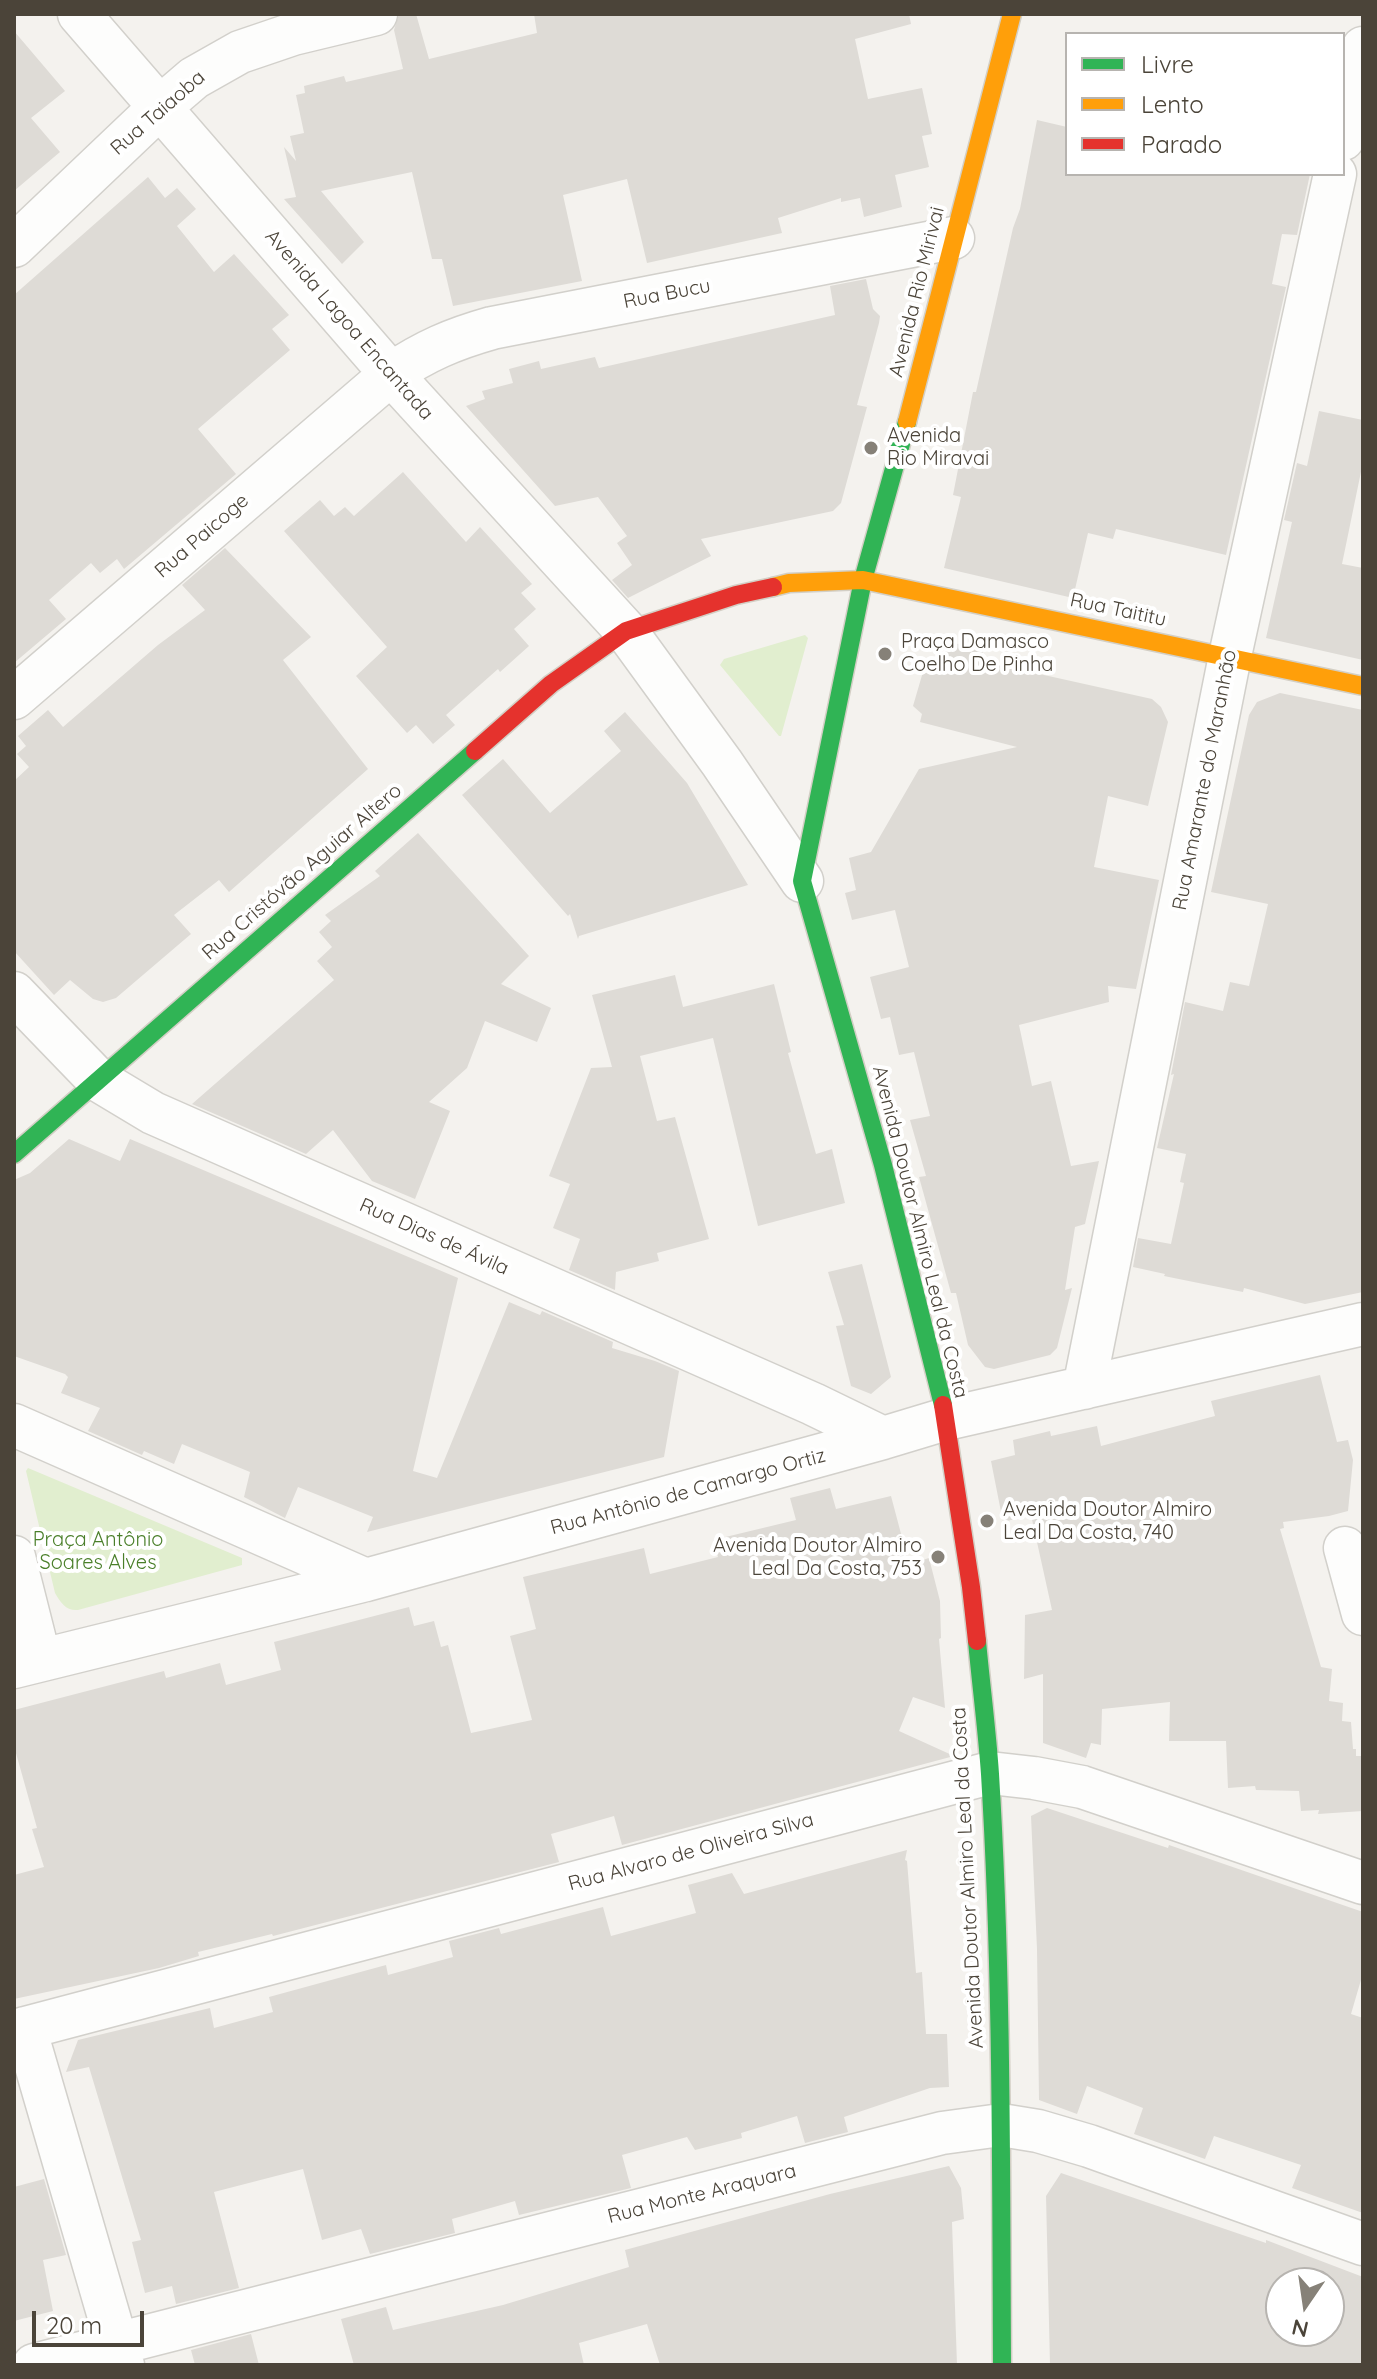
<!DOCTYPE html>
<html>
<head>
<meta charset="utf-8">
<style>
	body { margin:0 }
	#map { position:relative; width:1377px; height:2379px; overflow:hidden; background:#f4f2ee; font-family:Quicksand,sans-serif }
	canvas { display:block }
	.frame { position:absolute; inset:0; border:16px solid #4b4439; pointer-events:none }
	.legend { position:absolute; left:1065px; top:32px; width:280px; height:144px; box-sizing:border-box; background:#fff; border:2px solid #b7b4b0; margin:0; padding:10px 14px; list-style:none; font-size:24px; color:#4b4439 }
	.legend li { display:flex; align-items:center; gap:16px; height:40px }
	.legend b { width:40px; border:2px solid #b7b4b0 }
	.north { position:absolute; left:1265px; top:2267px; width:80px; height:80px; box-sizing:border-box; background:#fff; border:2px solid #b7b4b0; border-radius:50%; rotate:193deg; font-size:22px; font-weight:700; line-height:32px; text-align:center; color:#4b4439 }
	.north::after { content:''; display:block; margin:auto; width:28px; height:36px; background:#868178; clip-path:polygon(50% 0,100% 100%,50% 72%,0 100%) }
	.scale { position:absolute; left:32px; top:2311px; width:112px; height:36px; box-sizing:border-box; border:4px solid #4b4439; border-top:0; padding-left:10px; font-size:24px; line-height:28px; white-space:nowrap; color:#4b4439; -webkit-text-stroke:6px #fff; paint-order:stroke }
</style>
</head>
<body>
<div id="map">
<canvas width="1377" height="2379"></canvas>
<div class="frame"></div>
<ul class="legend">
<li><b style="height:10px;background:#30b455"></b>Livre</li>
<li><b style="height:10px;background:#ff9f0a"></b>Lento</li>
<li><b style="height:10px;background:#e5322d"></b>Parado</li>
</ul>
<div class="north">N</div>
<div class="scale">20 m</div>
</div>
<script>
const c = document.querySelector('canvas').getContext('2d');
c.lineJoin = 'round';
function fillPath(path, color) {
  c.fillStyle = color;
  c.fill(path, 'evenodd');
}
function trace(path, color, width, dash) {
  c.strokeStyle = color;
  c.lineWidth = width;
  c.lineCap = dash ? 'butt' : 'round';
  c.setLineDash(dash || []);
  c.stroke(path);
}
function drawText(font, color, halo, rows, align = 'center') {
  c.font = font + ' Quicksand,sans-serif';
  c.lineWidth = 8;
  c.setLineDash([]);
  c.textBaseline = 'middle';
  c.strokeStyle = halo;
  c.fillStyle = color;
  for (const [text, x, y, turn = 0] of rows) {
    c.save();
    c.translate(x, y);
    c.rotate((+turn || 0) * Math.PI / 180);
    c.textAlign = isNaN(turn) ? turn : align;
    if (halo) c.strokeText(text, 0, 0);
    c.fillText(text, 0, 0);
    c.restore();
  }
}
fillPath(new Path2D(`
	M805,635l3,3 -27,98h-2l-59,-71 4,-6z
	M28,1468l214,90v7l-164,45c-12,1 -17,-7 -23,-17l-29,-122z`), '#e1eecf');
fillPath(new Path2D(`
	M399,14h17l13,45 108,-26 -3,-19h375l2,10 -56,15 13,60 54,-11 10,46 -10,2 7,31 -34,8 7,32 -38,10 -4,-19 -19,4v-4l-63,20 4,15 -135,30 -20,-84 -64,16 19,86 -129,25 -11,-47h-10l-20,-87 -91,19 43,51 -22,22 -58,-65 12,-2 -12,-50 12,14 -6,-25 14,-3 -8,-38 9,-2 -1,-7 40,-10 2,6 57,-13 -9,-39z
	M14,31l51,60 -34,27 29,34 -46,39z
	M1037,120l30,7v47h243l-13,61 -15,-1 -10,50 14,3 -60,268 -110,-26 -3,10 -25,-6 -15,65 -129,-30 17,-71 -8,-2 20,-103h3l37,-164 7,-19z
	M148,177l17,21 12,-10 19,21 -19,17 37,46 20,-18 55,61 -17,14 18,21 -92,79 38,45 -112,95 -7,-10 -17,14 -9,-10 -42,37 17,19 -52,44v-368z
	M866,279l7,30 7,7 -1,7 -22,82 10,2 -26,96 -8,8 -132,28 10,17 -83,42 -16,-18 20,-15 -15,-22 10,-7 -29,-39 -43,9 -89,-100 19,-7 -3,-8 31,-8 -4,-14 30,-8 2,8 54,-12 4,11 236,-53 -5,-29z
	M1319,411l44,9v42l-21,102 21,4v92l-97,-22 26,-116 -8,-2 13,-57 10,3z
	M403,472l63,70 14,-15 52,57 -11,9 15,16 -22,20 15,17 -29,26 -2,-3 -52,46 9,10 -22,19 -17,-19 -9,8 -51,-57 31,-29 -103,-116 36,-31 14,16 11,-9 9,9z
	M225,548l86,89 -28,23 85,109 -139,123 -10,-12 -45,35 17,19 -75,64 -13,4 -10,-3 -23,-19 -16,15 -40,-44v-170l15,-14 -12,-13 9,-8 -8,-10 30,-26 15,17 95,-82 47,-35 -23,-25z
	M951,643l33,4 -3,14 171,38 9,8 7,15 -20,84 -40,-10 -14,71 65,13 -23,109 -28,-3 1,16 -90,23 13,61 19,-5 20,85 28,-5 -14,63 -10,3 -10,63 7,-2 -15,60 -7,7 -56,14 -9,-2 -17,-22 -12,-52h-5l-32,-116 7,-1 -16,-56 20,-4 -16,-64 -15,3 -9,-38 -9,2 -11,-42 39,-10 -14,-57 -43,10 -7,-27 11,-3 -7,-32 22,-6 48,-83 98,-22 -97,-25 2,-8 -9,-8 12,-41 9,3z
	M1280,693l83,17v582l-58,12 -61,-16 -1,4 -79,-16 1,-2 -32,-7 5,-29 33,6 13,-61 -4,-1 6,-28 -29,-6 17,-74 -3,1 14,-73 38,9 7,-29 19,4 19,-82 -57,-12 38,-177 8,-13z
	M625,712l62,71 61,102 -169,51 -1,3 -8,-25 -2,2 -106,-121 41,-36 47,54 71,-62 -17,-20z
	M418,833l111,123 -28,28 50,24 -14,34 -52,-21 -18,47 -38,34 21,9 -35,88 -43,-18 -39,-51 -27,24 -114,-50 142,-124 -17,-19 15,-14 -13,-15 12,-11 -6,-6 55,-39 -5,-5z
	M675,975l8,32 91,-23 17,68 -3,1 28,101 16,-5 13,54 -87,23 -45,-188 -73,18 17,65 18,-4 34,122 -52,14 2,8 -43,11 -1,18 -46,-20 11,-31 -27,-11 17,-44 -21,-8 42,-108 21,-1 -20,-72z
	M69,1139l51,22 10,-22 328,139 -45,193 24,7 72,-176 31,13 2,-4 71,31 -1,6 43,13 24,10 -15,86 -297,75 6,-15 -75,-30 -13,31 -41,-21 6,-25 -68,-28 -8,20 -30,-13 -2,4 -54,-24 12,-23 -39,-15 7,-16 -3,-3 -51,-18v-176l16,-7z
	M862,1264l29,113 -20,17 -20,-8 -15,-60 8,-1 -16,-53z
	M1320,1375l17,67 11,-2 5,20 -5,51 -19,5 -46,6 1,6 -4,1 41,138 11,2 -3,32 14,2 -1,18 9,1 2,27h3v7h7v55l-45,3 1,-4 -18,1 -2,-20 -43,-1 -1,-4 -27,2 -2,-47h-57l1,-39 -68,7 -1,36 -10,-2 -5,15 -43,-15v-69l-19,5 1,-64 27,-5 -21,-95 -28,7 -12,-61 24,-6 -2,-15 37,-9 1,5 46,-10 4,20 114,-30 -4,-15z
	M830,1488l6,21 55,-13 18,68 20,-6 11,43 1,37 -2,1 6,69 -32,-11 -14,34 55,25 -332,89 -8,-29 -63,18 8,28 -286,74 -1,-2 -74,18 1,4 -40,12 -145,31v-124l30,-8 -12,-38 5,-1 -23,-82v-36l150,-39 2,7 54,-15 6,22 55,-15 -7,-28 135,-35 5,19 20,-5 7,26 7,-2 23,88 61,-13 -22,-84 26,-7 -13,-52 121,-29 6,26 68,-17 -5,-17 83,-20 -6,-22z
	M1047,1808l121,40 1,-3 194,67v61l-12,41 12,4v195l-71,-25 9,-23 -87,-29 -9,23 -71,-25 9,-26 -56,-22 -10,28 -38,-14 -2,-151 -6,-133z
	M907,1850l-2,10 2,1 9,112 6,-1 4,62h21l2,53 -19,1 -86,29 4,15 -43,11 -8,-27 -56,17 1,5 -47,12 -8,-13 -65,18 9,33 -112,27 -4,-14 -63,18 3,14 -85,21 -9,-25 -39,11 -19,-71 -89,23 25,96 -63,16 -4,-18 -27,7 -13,-51 9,-2 -52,-173 -23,5 12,-32 132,-32 4,20 59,-16 -4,-15 117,-32 2,10 65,-18 -4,-16 50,-13 2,6 102,-27 8,29 85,-23 -8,-28 44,-12 12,21z
	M949,2166l12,22 3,31 -12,3 5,143h-297l-13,-41 -68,19 5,22h-230l-13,-46 45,-12 7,23 110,-25 126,-38 -4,-17 205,-56z
	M1061,2173l205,70v-3l97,37v88h-313l-4,-169zM1281,2283h48v48h-48z
	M44,2179l22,76 -23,5 10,51 -39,10v-134z
	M251,2334l8,31h-64l-4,-15z`), '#dedbd6');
const street = new Path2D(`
	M79,14l312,360 235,257 96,132 80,118
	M1343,139l20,-91
	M14,246l145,-138 35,-30 46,-26 53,-18 83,-20
	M14,698l377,-324c34,-23 62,-35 101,-46l461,-90
	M14,993l84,87 55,33 660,291 70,34
	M1084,1388l146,-732 105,-482
	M14,1425l352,155
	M1345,1548l18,66
	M14,1557l26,103
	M14,1667l352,-87 517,-142 63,-19 417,-95
	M25,2028l98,337
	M14,2031l976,-258 44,5 48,9 281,96
	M34,2365l908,-232 59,-8 37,6 51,15 274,98`);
const fast = new Path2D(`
	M907,422l-44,158 -61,301 81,284 60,240
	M14,1154l461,-403
	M977,1641c4,44 10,89 13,133 12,197 11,394 12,591`);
const slow = new Path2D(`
	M907,422l105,-408
	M773,587l16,-4 74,-3 500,106`);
const jam = new Path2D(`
	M475,751l76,-67 75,-53 110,-36 37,-8
	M943,1405l28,182 6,54`);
trace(street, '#d2d0cb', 45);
trace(fast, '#d3cfc5', 21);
trace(slow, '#d3cfc5', 21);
trace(jam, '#d3cfc5', 21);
trace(street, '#fdfdfc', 42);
trace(fast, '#30b455', 18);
trace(slow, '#ff9f0a', 18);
trace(jam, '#e5322d', 18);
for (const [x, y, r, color] of [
	[871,448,8,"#868178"],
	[885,654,8,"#868178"],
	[987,1521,8,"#868178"],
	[938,1557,8,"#868178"]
]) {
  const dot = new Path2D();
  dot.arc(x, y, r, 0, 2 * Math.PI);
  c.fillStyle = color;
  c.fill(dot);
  trace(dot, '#fff', 3);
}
drawText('20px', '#4b4439', '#fff', [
	["Rua Taiaoba",158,113,-41],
	["Avenida Rio Mirivai",917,292,-76],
	["Rua Bucu",667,294,-11],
	["Avenida Lagoa Encantada",349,325,49],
	["Rua Paicoge",202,536,-41],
	["Rua Taititu",1118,610,12],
	["Rua Amarante do Maranhão",1205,780,-79],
	["Rua Cristóvão Aguiar Altero",302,872,-41],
	["Avenida Doutor Almiro Leal da Costa",920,1232,76],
	["Rua Dias de Ávila",434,1237,24],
	["Rua Antônio de Camargo Ortiz",688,1492,-15],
	["Rua Alvaro de Oliveira Silva",691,1852,-15],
	["Avenida Doutor Almiro Leal da Costa",968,1878,-93],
	["Rua Monte Araquara",702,2194,-14]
]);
drawText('20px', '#4b4439', '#fff', [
	["Avenida",887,436],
	["Rio Miravai",887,459],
	["Praça Damasco",901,642],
	["Coelho De Pinha",901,665],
	["Avenida Doutor Almiro",1003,1510],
	["Leal Da Costa, 740",1003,1533],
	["Avenida Doutor Almiro",922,1546,"right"],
	["Leal Da Costa, 753",922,1569,"right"]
], 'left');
drawText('20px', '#4a7f2a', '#fff', [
	["Praça Antônio",98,1540],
	["Soares Alves",98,1563]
]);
</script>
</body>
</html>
